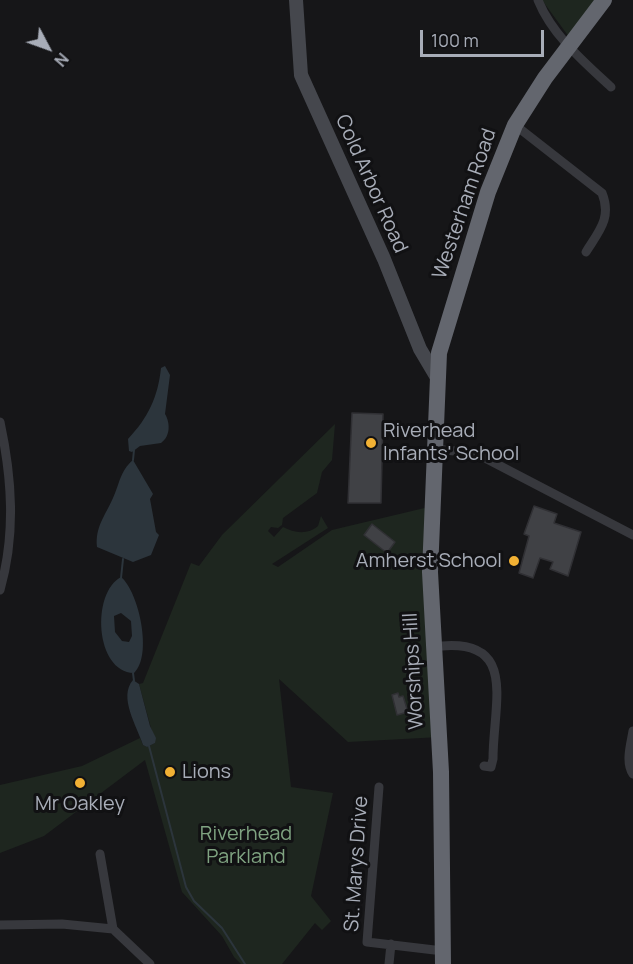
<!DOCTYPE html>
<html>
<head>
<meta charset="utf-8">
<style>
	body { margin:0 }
	#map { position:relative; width:633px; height:964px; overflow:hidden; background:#161618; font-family:Manrope,sans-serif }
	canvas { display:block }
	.north { position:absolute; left:18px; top:18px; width:60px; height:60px; -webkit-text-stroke:4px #111113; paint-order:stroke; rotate:131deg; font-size:16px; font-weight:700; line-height:24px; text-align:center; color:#a8adb8 }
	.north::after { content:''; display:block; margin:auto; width:21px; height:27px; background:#a8adb8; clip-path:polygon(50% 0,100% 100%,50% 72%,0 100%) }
	.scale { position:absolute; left:420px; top:30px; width:124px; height:27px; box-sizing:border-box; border:3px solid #a8adb8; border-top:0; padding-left:8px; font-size:18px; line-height:21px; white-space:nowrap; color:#a8adb8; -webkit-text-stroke:4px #111113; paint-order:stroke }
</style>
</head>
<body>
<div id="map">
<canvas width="633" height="964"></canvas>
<div class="north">N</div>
<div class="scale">100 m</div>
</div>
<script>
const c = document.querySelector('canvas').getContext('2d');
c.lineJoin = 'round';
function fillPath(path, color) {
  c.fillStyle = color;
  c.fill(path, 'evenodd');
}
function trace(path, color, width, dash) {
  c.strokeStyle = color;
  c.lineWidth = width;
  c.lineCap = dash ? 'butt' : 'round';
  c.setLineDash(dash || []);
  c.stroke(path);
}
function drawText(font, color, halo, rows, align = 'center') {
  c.font = font + ' Manrope,sans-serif';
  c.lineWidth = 6;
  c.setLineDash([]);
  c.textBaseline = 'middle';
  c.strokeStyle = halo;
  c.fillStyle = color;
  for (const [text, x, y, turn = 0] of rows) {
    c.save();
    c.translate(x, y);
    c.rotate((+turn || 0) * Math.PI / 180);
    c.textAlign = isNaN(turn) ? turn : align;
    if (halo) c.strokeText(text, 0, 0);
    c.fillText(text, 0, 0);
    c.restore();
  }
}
fillPath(new Path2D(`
	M542,0h55l-28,37z
	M335,424l-3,36 -10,12 -5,21 -34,25 -1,7 -4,3 -7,-1 -3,4 6,6 9,-10c11,6 25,8 35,-1l3,-10 7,12 -56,36 6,3 54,-37 101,-24 7,231 -92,5 -69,-63 12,108 42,6 -22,103 20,25 -9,9 -7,-7 -33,41h-41l-7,-7 -12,-21 -40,-44 -37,-132 -101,76 -44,17v-68l82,-19 58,-28 3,7 4,2 8,-4 -16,-59 4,-1 48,-120 8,3 23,-31z`), '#1e261f');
fillPath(new Path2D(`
	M165,366l5,9 -5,39c5,8 6,22 -4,29l-21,3 -8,6 -3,-1 -1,-12c20,-21 30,-42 33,-71z
	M133,460l20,34 -3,5 6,33 3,3 -8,20 -18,7 -36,-15c-2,-20 8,-31 16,-49 7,-15 7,-27 20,-38z
	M121,577c18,15 32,79 13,96 -39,-1 -43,-80 -13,-96zM121,613l10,8 1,15 -3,6 -7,-1 -7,-9 -1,-16z
	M133,680l6,4 11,42 6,12 -1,5 -8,4 -4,-2c-6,-19 -25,-48 -10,-65z`), '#2c353c');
trace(new Path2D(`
	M133,460l1,-10
	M121,578l2,-19
	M133,673l1,8
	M149,746l37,141 8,14 28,27 23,36`), '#2c353c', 2);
const building = new Path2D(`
	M352,413l31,1 -2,89h-33z
	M534,506l23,8 -3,9 27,9 -13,44 -18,-7 3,-7 -13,-4 -7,20 -14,-5 10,-37 -5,-2z
	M372,524l23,18 -8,11 -23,-18z
	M398,693l1,4 4,-1 5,16 -11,3 -5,-20z`);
fillPath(building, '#404145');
trace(building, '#303034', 1.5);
trace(new Path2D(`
	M538,0c14,35 46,62 73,87
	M515,125l87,68c10,25 -3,38 -16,59
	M0,422c12,56 16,112 0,168
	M434,449l41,4 10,5 148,77
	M432,647c88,-13 61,55 61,112l-2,8 -7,-1
	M633,731c-2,13 -8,31 0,43
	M379,787l-12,155 76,9
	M100,854l13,75
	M0,925l62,-1 51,5 37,35
	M389,964l2,-20`), '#37383d', 9);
trace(new Path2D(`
	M296,0l5,75 83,184 36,90 16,27`), '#45474d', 14);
trace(new Path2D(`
	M443,964l-2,-192 -11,-200 9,-219 49,-161 27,-67 30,-47 59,-78`), '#63666e', 16);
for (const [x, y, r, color] of [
	[371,443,6,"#f2b134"],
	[514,561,6,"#f2b134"],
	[170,772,6,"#f2b134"],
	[80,783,6,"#f2b134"]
]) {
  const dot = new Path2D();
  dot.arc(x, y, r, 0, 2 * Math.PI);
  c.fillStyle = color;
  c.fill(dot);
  trace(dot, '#111113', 2);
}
drawText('20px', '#a8adb8', '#111113', [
	["Cold Arbor Road",371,184,66],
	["Westerham Road",465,204,-71],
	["Worships Hill",414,671,-93],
	["St. Marys Drive",357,864,-86]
]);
drawText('20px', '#a8adb8', '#111113', [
	["Riverhead",383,431],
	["Infants' School",383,454],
	["Amherst School",502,561,"right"],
	["Lions",182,772],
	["Mr Oakley",80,804,"center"]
], 'left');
drawText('20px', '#7fa381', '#111113', [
	["Riverhead",246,834],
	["Parkland",246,857]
]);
</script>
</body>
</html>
